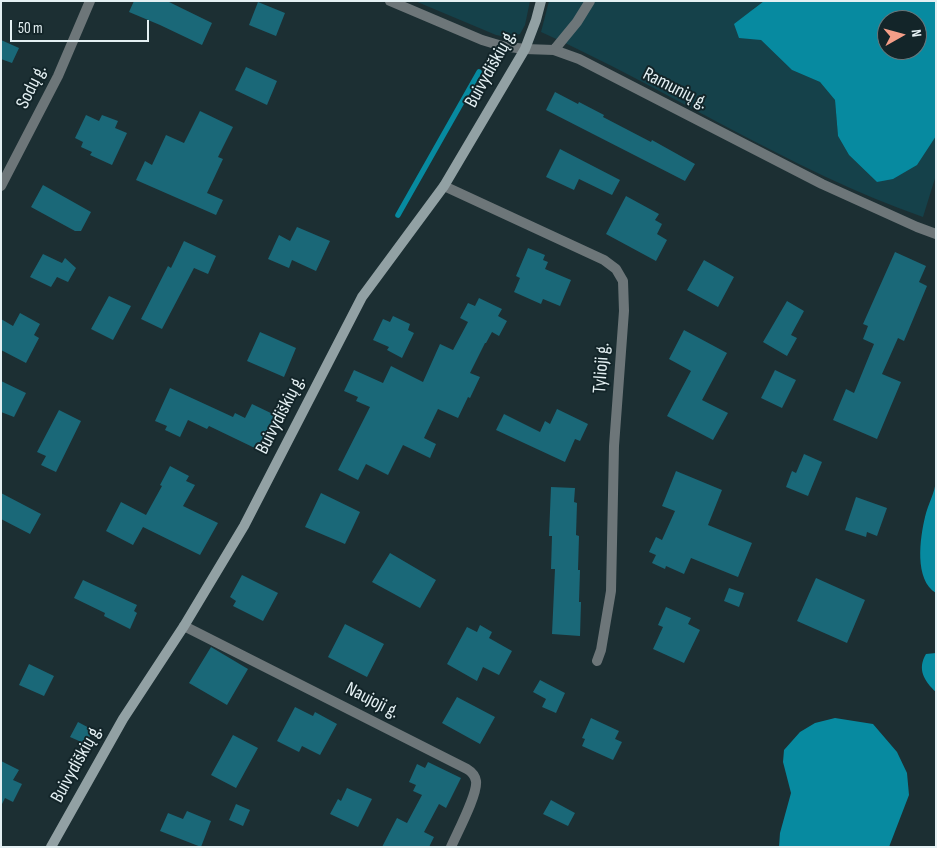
<!DOCTYPE html>
<html>
<head>
<meta charset="utf-8">
<style>
	body { margin:0 }
	#map { position:relative; width:937px; height:848px; overflow:hidden; background:#1c2f33; font-family:"Sofia Sans Condensed",sans-serif }
	canvas { display:block }
	.frame { position:absolute; inset:0; border:2px solid #e4f0f3; pointer-events:none }
	.north { position:absolute; left:877px; top:10px; width:50px; height:50px; box-sizing:border-box; background:#132529; border:1px solid #67767a; border-radius:50%; rotate:83deg; font-size:14px; font-weight:700; line-height:20px; text-align:center; color:#e4f0f3 }
	.north::after { content:''; display:block; margin:auto; width:18px; height:22px; background:#f49e88; clip-path:polygon(50% 0,100% 100%,50% 72%,0 100%) }
	.scale { position:absolute; left:10px; top:20px; width:139px; height:22px; box-sizing:border-box; border:2px solid #e4f0f3; border-top:0; padding-left:6px; font-size:15px; line-height:18px; white-space:nowrap; color:#e4f0f3; -webkit-text-stroke:4px #132529; paint-order:stroke }
</style>
</head>
<body>
<div id="map">
<canvas width="937" height="848"></canvas>
<div class="frame"></div>
<div class="north">N</div>
<div class="scale">50 m</div>
</div>
<script>
const c = document.querySelector('canvas').getContext('2d');
c.lineJoin = 'round';
function fillPath(path, color) {
  c.fillStyle = color;
  c.fill(path, 'evenodd');
}
function trace(path, color, width, dash) {
  c.strokeStyle = color;
  c.lineWidth = width;
  c.lineCap = dash ? 'butt' : 'round';
  c.setLineDash(dash || []);
  c.stroke(path);
}
function drawText(font, color, halo, rows, align = 'center') {
  c.font = font + ' "Sofia Sans Condensed",sans-serif';
  c.lineWidth = 4;
  c.setLineDash([]);
  c.textBaseline = 'middle';
  c.strokeStyle = halo;
  c.fillStyle = color;
  for (const [text, x, y, turn = 0] of rows) {
    c.save();
    c.translate(x, y);
    c.rotate((+turn || 0) * Math.PI / 180);
    c.textAlign = isNaN(turn) ? turn : align;
    if (halo) c.strokeText(text, 0, 0);
    c.fillText(text, 0, 0);
    c.restore();
  }
}
fillPath(new Path2D(`
	M415,1h115l-5,24 -5,9 -13,3 -11,-2z
	M549,1h215l-11,8 8,31 31,30 28,12 15,18 3,36 11,19 28,27 51,-35 8,-11v39l-13,42c-134,-47 -253,-127 -382,-185z`), '#15414a');
fillPath(new Path2D(`
	M764,1h172v135l-19,29 -24,14 -16,3 -28,-27 -11,-19 -3,-36 -15,-18 -28,-12 -31,-30 -22,-2 -5,-14zM887,20h30v30h-30z
	M936,480v113c-22,-13 -16,-55 -11,-76 3,-13 10,-24 11,-37z
	M936,653v39c-12,-11 -19,-23 -10,-38z
	M835,718l38,6 24,28 10,21 2,22 -20,52h-110l1,-14 11,-40 -8,-31 1,-12 16,-18 15,-9z`), '#078aa0');
trace(new Path2D(`
	M398,215l81,-143`), '#078aa0', 5.5);
fillPath(new Path2D(`
	M134,1h33l45,22 -10,22 -42,-20 -31,-13z
	M258,2l27,11 -9,23 -27,-11z
	M1,40l18,8 -7,15 -11,-4z
	M246,67l31,14 -10,24 -32,-15z
	M555,92l23,12 1,-2 25,13 -1,2 48,25 1,-2 43,24 -10,17 -139,-71z
	M200,111l33,16 -15,30 5,2 -16,34 16,7 -7,15 -80,-35 9,-19 7,4 14,-30 18,8z
	M86,115l13,6 3,-6 16,6 -3,7 12,5 -15,32 -22,-10 2,-3 -11,-5 2,-5 -8,-4z
	M560,149l60,31 -8,15 -33,-16 -5,11 -28,-13z
	M43,185l48,27 -10,19h-6l-44,-24z
	M626,196l33,18 -4,6 7,4 -5,10 10,6 -11,21 -50,-27z
	M297,227l33,14 -14,30 -24,-11 -3,8 -21,-9 11,-24 11,6z
	M184,241l32,15 -8,18 -14,-6 -32,61 -21,-10 27,-53 3,2z
	M528,248l17,7 -2,5 5,2 -3,7 26,11 -11,26 -17,-7 -2,5 -27,-12 6,-14 -4,-2z
	M895,252l31,14 -7,16 8,4 -23,55 -6,-3 -16,36 19,8 -24,57 -44,-19 13,-31 8,4 20,-49 -11,-5 5,-13 -5,-2z
	M43,254l19,9 3,-5 11,10 -8,14 -11,-5 -6,10 -21,-10z
	M704,260l30,17 -16,30 -31,-17z
	M109,296l22,10 -18,34 -22,-11z
	M479,298l23,11 -4,7 9,5 -8,15 -7,-4 -6,11h-1l-15,30 10,4 -10,21 -2,-1 -10,21 -20,-9 -14,29 12,6 -6,14 -27,-13 -15,30 -22,-11 -8,16 -20,-10 32,-63 -14,-6 2,-4 -14,-6 10,-21 29,13 8,-17 32,16 17,-38 13,6 15,-28 -8,-4 8,-15 7,3z
	M787,301l17,10 -13,24 6,3 -10,18 -24,-14z
	M20,313l20,11 -6,11 5,3 -13,25 -25,-13v-31l12,7z
	M393,316l17,8 -2,6 6,3 -12,25 -15,-8 2,-3 -16,-7 10,-21 7,3z
	M684,330l43,23 -25,47 26,13 -15,27 -46,-24 24,-45 -22,-12z
	M260,332l36,16 -12,29 -37,-16z
	M775,370l21,10 -14,28 -21,-10z
	M1,381l25,12 -12,24 -13,-5z
	M170,388l63,29 2,-4 10,5 7,-14 25,12 -16,35 -52,-25 -2,3 -19,-9 -8,17 -15,-7 2,-4 -12,-5z
	M557,409l31,15 -8,17 -5,-2 -10,23 -69,-32 8,-16 36,18 5,-11 5,3z
	M59,410l22,11 -25,51 -15,-7 5,-9 -9,-4z
	M804,454l18,8 -14,34 -22,-9 6,-16 4,2z
	M170,466l19,10 -3,5 9,4 -12,21 35,17 -18,32 -57,-28 -10,18 -27,-14 15,-29 25,13 16,-29 -2,-1z
	M676,471l46,19 -14,35 44,18 -14,34 -47,-19 -7,16 -18,-8 -1,3 -13,-6 4,-8 -7,-3 7,-15 6,3 13,-29 -13,-5z
	M551,487l24,1 -1,14 3,1 -1,32 3,1 -1,34h2l-1,32h2l-1,34 -28,-2 3,-65h-4l1,-33h-3z
	M1,493l40,21 -11,20 -29,-15z
	M321,493l39,19 -15,32 -40,-17z
	M856,497l31,11 -10,28 -10,-4 -1,5 -21,-7z
	M390,553l46,27 -16,28 -48,-26z
	M242,575l36,18 -15,28 -30,-15 3,-5 -6,-4z
	M816,578l49,22 -18,43 -50,-22z
	M83,580l54,25 -3,6 3,2 -7,16 -26,-13 1,-3 -31,-15z
	M729,588l15,5 -5,14 -15,-6z
	M666,607l25,11 -3,6 12,6 -16,33 -31,-14 10,-22 -5,-2z
	M345,624l39,20 -17,33 -39,-20z
	M480,625l12,7 -3,6 23,13 -13,24 -16,-8 -6,14 -30,-17 20,-37 10,5z
	M211,647l37,22 -21,36 -38,-22z
	M29,664l25,12 -10,20 -25,-11z
	M540,680l25,13 -9,20 -14,-6 4,-8 -13,-7z
	M457,697l38,20 -15,27 -38,-21z
	M295,707l18,9 2,-4 22,12 -17,31 -18,-9 -3,6 -22,-11z
	M591,718l28,13 -4,8 7,3 -9,18 -31,-14 3,-7 -3,-1z
	M78,722l15,8 -7,14 -16,-7z
	M233,735l25,13 -22,40 -25,-13z
	M1,761l18,9 -6,10 9,4 -9,18 -8,-4 -4,8z
	M428,762l33,16 -15,30 -7,-4 -15,28 10,5 -5,10h-47l15,-29 10,5 15,-28 -9,-4 3,-6 -7,-3 8,-18 8,4z
	M347,788l25,11 -14,28 -28,-13 8,-15 3,2z
	M551,800l24,13 -7,13 -25,-12z
	M236,804l14,6 -7,16 -14,-6z
	M187,811l24,10 -10,26 -41,-16 8,-18 15,6z`), '#1a6878');
trace(new Path2D(`
	M390,1l92,39 20,6 23,3 29,1 25,9 243,125 95,43 19,7
	M554,50l23,-28 13,-21
	M1,186l57,-110 32,-75
	M444,186l160,74 12,9 7,12 1,30 -10,135 -3,145 -10,59 -4,11
	M184,626l283,143c5,3 8,6 9,12 2,13 -19,52 -25,66`), '#6d7679', 10);
trace(new Path2D(`
	M51,847l72,-128 61,-93 60,-100 118,-229 82,-111 81,-137 11,-29 5,-19`), '#92a1a4', 10);
drawText('19px', '#e4f0f3', '#132529', [
	["Buivydiškių g.",491,69,-61],
	["Sodų g.",32,87,-64],
	["Ramunių g.",675,89,27],
	["Tylioji g.",602,368,-86],
	["Buivydiškių g.",281,415,-63],
	["Naujoji g.",372,701,27],
	["Buivydiškių g.",77,764,-61]
]);
</script>
</body>
</html>
